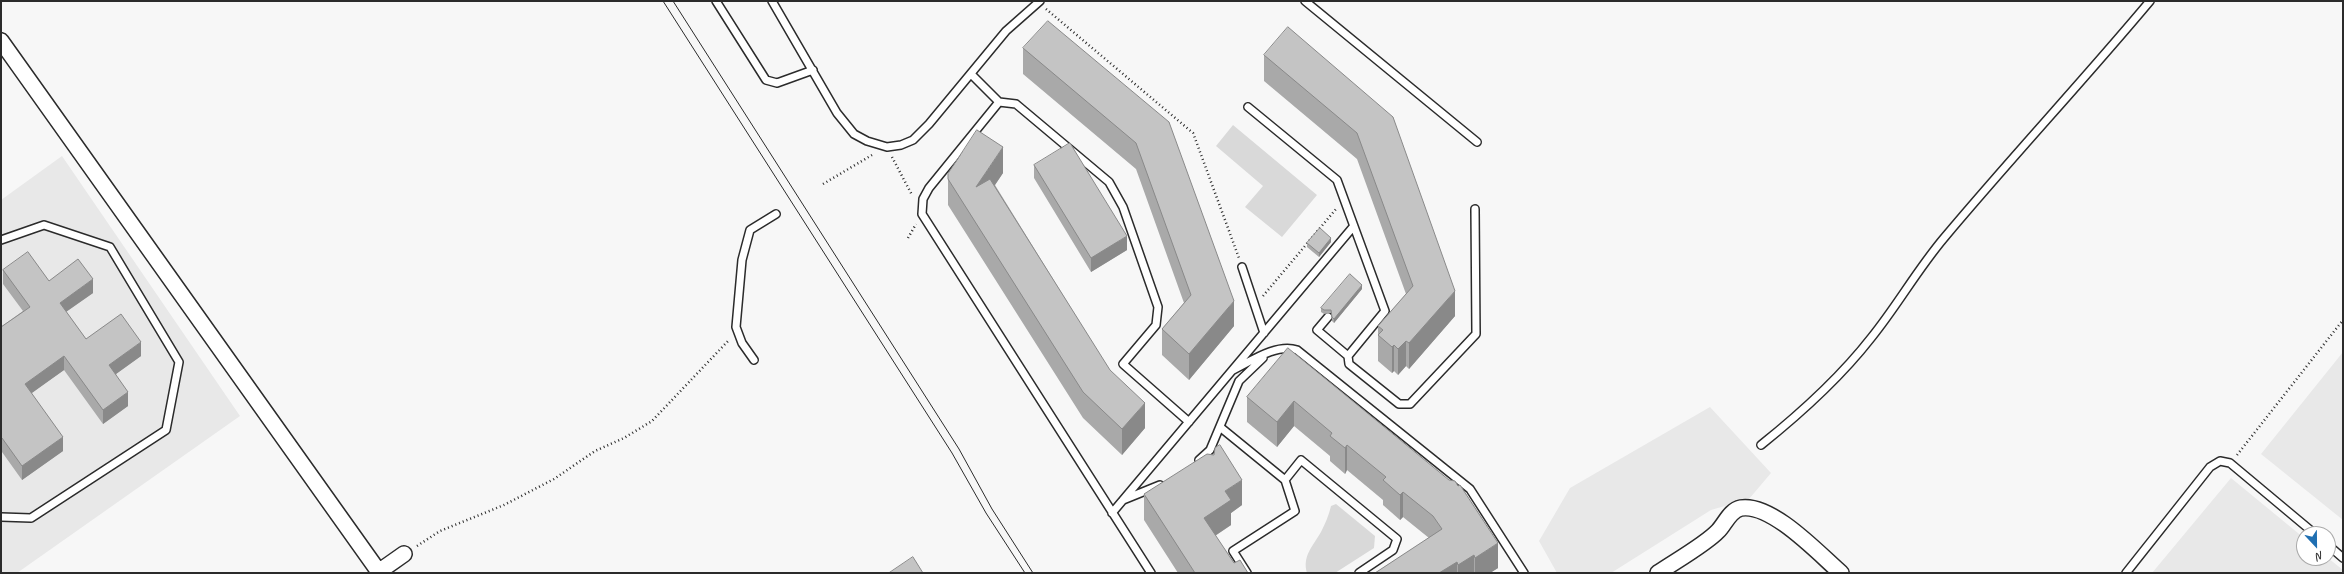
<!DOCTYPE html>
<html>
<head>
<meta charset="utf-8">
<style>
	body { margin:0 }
	#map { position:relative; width:2344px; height:574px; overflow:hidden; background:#f7f7f7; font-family:Caveat,sans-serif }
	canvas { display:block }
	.frame { position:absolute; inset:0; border:2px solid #2b2b2b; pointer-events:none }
	.north { position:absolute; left:2296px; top:526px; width:40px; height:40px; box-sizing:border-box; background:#fff; border:1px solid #aaa; border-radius:50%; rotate:158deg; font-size:11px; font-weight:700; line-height:16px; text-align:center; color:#2b2b2b }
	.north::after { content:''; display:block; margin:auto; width:14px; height:18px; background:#1f6fb2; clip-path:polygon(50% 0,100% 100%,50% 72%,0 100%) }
</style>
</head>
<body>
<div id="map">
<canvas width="2344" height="574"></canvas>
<div class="frame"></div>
<div class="north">N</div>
</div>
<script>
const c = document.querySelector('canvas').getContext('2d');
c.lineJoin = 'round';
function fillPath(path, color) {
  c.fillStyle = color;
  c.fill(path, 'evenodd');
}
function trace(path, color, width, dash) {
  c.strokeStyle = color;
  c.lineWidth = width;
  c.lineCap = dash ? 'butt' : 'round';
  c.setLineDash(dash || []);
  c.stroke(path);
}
fillPath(new Path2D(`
	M62,156l178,260 -223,157h-16v-373z
	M2343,352v168l-82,-66z
	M1710,407l61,66 -22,26 -38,11 -100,63h-54l-18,-32 31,-53z
	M2231,478l73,60v20h24l15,12v3h-191z`), '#e8e8e8');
fillPath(new Path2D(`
	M1233,125l84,70 -35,42 -37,-30 18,-21 -47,-40z
	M1336,504l39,32 -1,12 -39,25h-28c-5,-17 6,-27 14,-41 4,-8 8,-17 10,-26z`), '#d9d9d9');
const lane = new Path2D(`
	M716,1l50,79 11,3 36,-13
	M772,1l65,112 17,21 13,7 20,6 14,-2 12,-5 16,-16 77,-93 34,-30
	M1305,1l172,141
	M971,74l28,28
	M1248,107l89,73 48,131 -37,45 1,8 50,40h11l66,-70 -1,-125
	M1,240l43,-15 66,22 69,115 -13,68 -135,88 -30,-1
	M1242,267l22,66
	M1328,317l-11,13 31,26
	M754,360l-12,-17 -6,-16 6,-67 8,-30 26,-16
	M1233,370c18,-9 44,-27 64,-20l173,139 54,84
	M1220,427l65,53 10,31 -62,40 14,22
	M1761,445c40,-32 78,-66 110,-107 26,-32 46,-68 73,-100 67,-80 139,-157 206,-237
	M1199,460l11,-10 29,-69 24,-23
	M1285,480l16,-20 96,79 -4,11 -34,23
	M1123,500l37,-15
	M1112,513l241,-286
	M2328,545l15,13
	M1151,573l-229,-359 1,-15 6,-11 70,-86 17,2 93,78 14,25 35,100 -2,18 -33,39 66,58
	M2126,573l84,-106 10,-6 10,2 85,71`);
const street = new Path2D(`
	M1,41l378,531
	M377,573l27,-19
	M1658,573c16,-11 48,-29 60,-42 7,-7 12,-21 23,-23 31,-5 78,46 100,65`);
trace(lane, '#2b2b2b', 10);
trace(street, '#2b2b2b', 18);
trace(new Path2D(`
	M1046,9l147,124 46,125
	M892,157l20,38
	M823,184l49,-29
	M908,238l8,-14
	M1263,296l73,-87
	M2237,455l106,-135
	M417,546l23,-15 64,-26 50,-26 41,-28 29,-13 28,-17 77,-81`), '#2b2b2b', 2.5, [1, 3]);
trace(lane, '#fff', 7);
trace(street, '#fff', 15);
trace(new Path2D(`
	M663,1l289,452 34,60 39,60
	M673,1l286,448 33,60 41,64`), '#2b2b2b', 1);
fillPath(new Path2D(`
	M1023,48l146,74 65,204 -45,54 -27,-25v-26l22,-26 -48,-134 -113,-95z
	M1264,55l129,62 62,199 -46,53 -3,-3 -8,9 -4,-4 -2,2 -14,-12v-35l28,-32 -49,-135 -93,-78z
	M1034,165l93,85 -36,22 -57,-94z
	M1003,173l-8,12 150,243 -23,27 -39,-37 -135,-213v-26z
	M1331,242l-12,15 -12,-10v-4z
	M3,270l46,11 44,12 -27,19 20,27 55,17 -25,18 12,32 -25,18 -39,-54 -33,23 32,58 -41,29 -20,-28 -1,-125 22,-16 -20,-27z
	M1362,289l-28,34 -2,-2 -1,-8 -7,1 -3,-2v-4z
	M1288,348l210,220 -8,5h-115l54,-35 -26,-21 -3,3 -17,-15v-5l-36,-30 -2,4 -15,-13v-5l-36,-30 -17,21 -30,-25v-25z
	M1144,494l98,11 -11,8v12l-16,11 19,27 14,10h-70l-34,-53z`), '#a9a9a9');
fillPath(new Path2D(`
	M1003,147v26l-27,40v-26z
	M1127,236v14l-36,22v-14z
	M1331,238v4l-12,15v-4z
	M93,279v14l-33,23v-13z
	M1362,285v4l-28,34v-4z
	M1455,291v25l-46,53v-26z
	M1234,301v25l-45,54v-26z
	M1406,341v25l-8,9v-26z
	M141,342v14l-32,23v-14z
	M1394,345v26l-2,2v-26z
	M64,356v14l-39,28v-14z
	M128,392v14l-25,18v-14z
	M1294,401v25l-17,21v-25z
	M1145,403v25l-23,27v-26z
	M63,437v14l-41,29v-14z
	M1,438h1v14h-1z
	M1347,445v25l-2,4v-26z
	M1242,480v25l-11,8v12l-27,18v-25l21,-27z
	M1403,492v25l-3,3v-25z
	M1498,543v25l-8,5h-15v-15z
	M1474,555v18h-16v-8z
	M1457,562v11h-18z`), '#898989');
const building = new Path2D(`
	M1048,21l121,101 65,179 -45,53 -27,-25 29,-34 -55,-152 -113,-95z
	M1288,27l105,90 62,174 -46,52 -3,-2 -8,8 -4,-4 -2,2 -14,-12 5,-5 -5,-4 35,-40 -56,-153 -93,-78z
	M977,130l26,17 -27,40 14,-8 120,191 35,33 -23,26 -39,-37 -135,-213v-5z
	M1070,143l57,93 -36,22 -57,-93z
	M1320,228l11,10 -12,15 -12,-10z
	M28,252l21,29 29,-22 15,20 -33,24 26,36 35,-25 20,28 -32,23 19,27 -25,18 -39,-54 -39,28 38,53 -41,29 -20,-28h-1v-111l29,-20 -27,-37z
	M1350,274l12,11 -28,34 -2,-2 -1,-7h-7l-3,-2z
	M1288,348l161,132 6,1 3,5 2,-1 38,58 -23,15 -1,-3 -16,10 -1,-3 -18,11h-64l67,-44 -9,-13 -30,-24 -3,3 -17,-15 3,-3 -39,-32 -2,3 -15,-12 2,-3 -38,-32 -17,21 -30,-25z
	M1220,445l22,35 -17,11 6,9 -27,18 30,45 6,-3 8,13h-53l-51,-79 63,-40 7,1 1,-7z
	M913,557l10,16h-34z`);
fillPath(building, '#c4c4c4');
trace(building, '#898989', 1);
</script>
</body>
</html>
